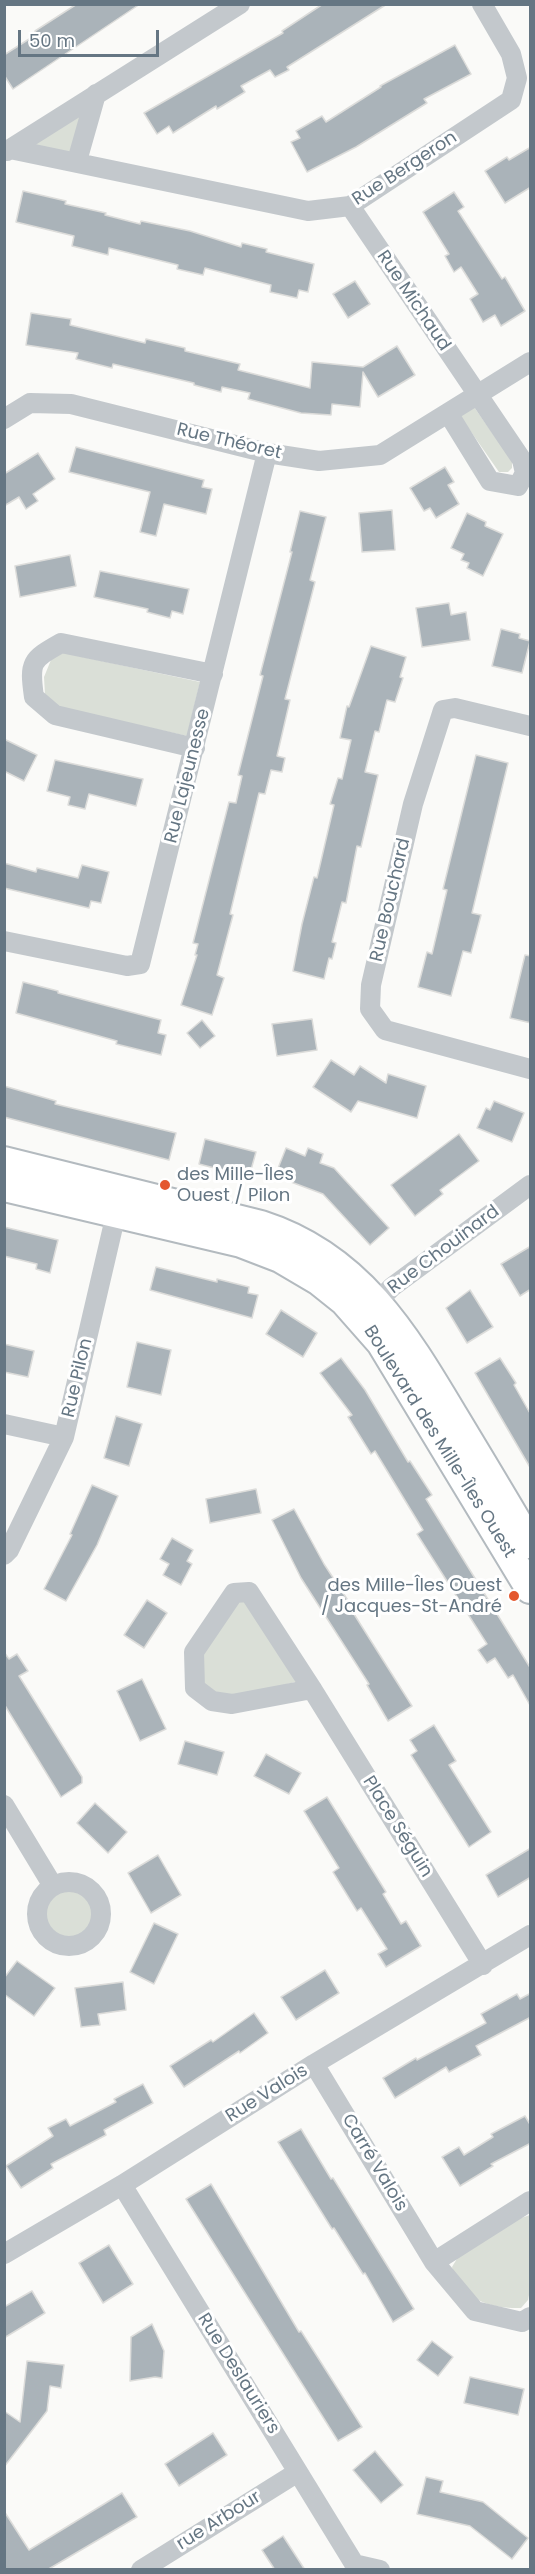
<!DOCTYPE html>
<html>
<head>
<meta charset="utf-8">
<style>
	body { margin:0 }
	#map { position:relative; width:535px; height:2574px; overflow:hidden; background:#fafaf8; font-family:Poppins,sans-serif }
	canvas { display:block }
	.frame { position:absolute; inset:0; border:6px solid #657683; pointer-events:none }
	.scale { position:absolute; left:18px; top:30px; width:141px; height:27px; box-sizing:border-box; border:3px solid #657683; border-top:0; padding-left:8px; font-size:18px; line-height:21px; white-space:nowrap; color:#657683; -webkit-text-stroke:4px #fff; paint-order:stroke }
</style>
</head>
<body>
<div id="map">
<canvas width="535" height="2574"></canvas>
<div class="frame"></div>
<div class="scale">50 m</div>
</div>
<script>
const c = document.querySelector('canvas').getContext('2d');
c.lineJoin = 'round';
function fillPath(path, color) {
  c.fillStyle = color;
  c.fill(path, 'evenodd');
}
function trace(path, color, width, dash) {
  c.strokeStyle = color;
  c.lineWidth = width;
  c.lineCap = dash ? 'butt' : 'round';
  c.setLineDash(dash || []);
  c.stroke(path);
}
function drawText(font, color, halo, rows, align = 'center') {
  c.font = font + ' Poppins,sans-serif';
  c.lineWidth = 6;
  c.setLineDash([]);
  c.textBaseline = 'middle';
  c.strokeStyle = halo;
  c.fillStyle = color;
  for (const [text, x, y, turn = 0] of rows) {
    c.save();
    c.translate(x, y);
    c.rotate((+turn || 0) * Math.PI / 180);
    c.textAlign = isNaN(turn) ? turn : align;
    if (halo) c.strokeText(text, 0, 0);
    c.fillText(text, 0, 0);
    c.restore();
  }
}
fillPath(new Path2D(`
	M87,108l-14,46 -49,-8z
	M474,407l38,54v7l-4,4h-9l-39,-56z
	M64,653l136,29 -13,54 -126,-28 -16,-13 -1,-18 9,-22z
	M246,1600l53,81 -70,18 -28,-12 -2,-34 36,-51z
	M41 1914a28 28 0 1 1 56 0a28 28 0 1 1-56 0Z
	M530,2215v75l-2,10 -7,8c-30,1 -62,-9 -69,-41l6,-10 60,-38z`), '#dadfd7');
const building = new Path2D(`
	M77,4h63l-127,85 -9,-14v-20l33,-21 -2,-3z
	M323,4h64l-100,63 2,3 -14,7 -5,-7 -29,16 4,6 -28,17 -1,-3 -43,27 -4,-7 -12,8 -13,-21 139,-80 -1,-2z
	M455,45l16,29 -47,25 3,4 -71,44 -49,25 -16,-30 9,-4 -4,-7 26,-15 4,6 55,-35 -1,-1z
	M531,147v40l-26,16 -20,-32 22,-14 2,3z
	M23,191l43,10 -1,3 41,9 -1,2 35,9 1,-3 49,10 51,16 1,-4 25,6 -1,3 48,12 -6,28 -9,-2 -2,8 -27,-6 1,-7 -66,-17 -2,7 -26,-6 1,-4 -69,-17 -1,7 -36,-9 2,-10 -58,-14z
	M454,192l10,15 -6,4 44,68 3,-2 20,34 -24,15 -6,-11 -12,7 -13,-23 8,-5 -17,-27 -7,5 -9,-16 4,-2 -26,-42z
	M355,281l15,23 -22,14 -15,-24z
	M31,313l40,6 -1,6 75,18 1,-4 39,9v3l55,13 -2,6 72,18 2,-26 51,5 34,-21 18,29 -37,22 -15,-25 -3,35 -28,-3 -1,11 -30,-2 -53,-14 2,-6 -28,-6 -1,5 -27,-7v-2l-81,-19 -1,4 -36,-9 2,-6 -52,-8z
	M76,447l128,33 -2,7 10,2 -6,25 -42,-10 -8,32 -16,-4 10,-40 -81,-20z
	M38,453l17,26 -22,15 5,7 -12,8 -7,-12 -15,9v-32z
	M445,467l9,15 -6,3 11,19 -23,14 -6,-10 -6,3 -14,-23z
	M392,510l3,40 -33,2 -3,-39z
	M300,511l26,6 -16,63 5,2 -30,117 5,1 -13,56 8,2 -3,14 -11,-2 -6,24 -6,-1 -29,121 3,1 -16,60 7,3 -12,37 -31,-10 16,-50h-2l3,-11 -5,-1 36,-141 7,1 6,-27 -4,-1 25,-99 -3,-1 32,-123h-2z
	M467,513l19,9 -1,4 18,8 -20,42 -16,-8 2,-5 -8,-3 3,-6 -13,-6z
	M70,555l6,31 -56,11 -5,-31z
	M100,571l89,18 -6,25 -11,-3 -2,7 -23,-6 1,-3 -54,-12z
	M449,603l2,12 15,-3 4,28 -48,7 -6,-39z
	M501,629l19,5 -1,4 11,3 -8,32 -30,-7z
	M371,646l35,11 -6,20 3,1 -8,24 -8,-2 -8,32 -4,-1 -10,41 13,3 -17,72 -4,-1 -11,57 -4,-1 -10,40 4,1 -4,16 -3,-1 -5,21 -31,-8 9,-47 12,-47 3,1 17,-73 -4,-1 8,-26 4,1 9,-39 -11,-2 7,-32 2,1z
	M4,739l33,16 -13,26 -20,-10z
	M476,755l32,8 -36,150 9,2 -10,38 -8,-2 -12,45 -33,-9 9,-35 5,2 15,-64 -4,-1z
	M55,760l88,19 -7,27 -47,-12 -4,15 -17,-4 2,-8 -23,-6z
	M4,863l32,9 1,-4 41,10 4,-13 27,7 -8,31 -10,-2 -2,7 -85,-20z
	M525,955l6,1v67l-21,-5z
	M23,982l35,9v2l103,27 -3,13 8,2 -5,20 -45,-11 1,-3 -101,-28z
	M312,1019l5,31 -40,6 -5,-32z
	M202,1020l13,16 -15,12 -13,-15z
	M331,1060l23,15 6,-9 26,17 2,-9 38,12 -9,32 -59,-17 -7,11 -38,-25z
	M4,1086l52,15 -1,3 121,29 -7,27 -165,-43z
	M494,1101l30,12 -12,29 -35,-14 9,-20 4,2z
	M459,1134l20,27 -39,29 3,4 -28,22 -24,-31z
	M205,1139l51,13 -7,25 -50,-13z
	M286,1148l19,8 3,-8 15,6 -3,9 14,5 55,60 -19,17 -47,-51 -48,-18z
	M4,1227l54,13 -8,33 -14,-4 1,-5 -33,-8z
	M531,1246v43l-11,7 -19,-32z
	M156,1267l61,15v-3l32,8 -1,6 10,2 -6,23 -102,-28z
	M470,1290l23,37 -26,16 -21,-35z
	M281,1310l36,23 -14,24 -37,-23z
	M137,1342l34,8 -10,45 -34,-8z
	M4,1344l30,7 -6,26 -24,-5z
	M341,1358l24,32 43,72 2,-1 22,34 -6,4 105,170v38l-18,-32 -5,3 -13,-20 -8,5 -9,-13 9,-6 -70,-110 6,-4 -48,-79 -4,3 -23,-37 4,-2 -32,-42z
	M500,1358l16,25 -2,2 17,30v54l-56,-96z
	M116,1416l26,8 -13,42 -25,-8z
	M92,1485l26,11 -21,49 -31,56 -22,-12 28,-54 -2,-1z
	M256,1489l5,24 -51,10 -4,-24z
	M294,1509l30,55 25,38 -2,1 65,103 -24,15 -21,-36 2,-1 -68,-106 -29,-58z
	M172,1538l21,12 -6,11 5,3 -11,21 -18,-10 6,-11 -9,-5z
	M147,1600l20,13 -23,35 -20,-13z
	M4,1652l5,7 8,-5 11,17 -9,5 63,101v6l-21,14 -57,-93z
	M142,1679l24,50 -26,12 -23,-50z
	M434,1725l22,36 -7,4 42,67 -22,15 -58,-92 6,-4 -7,-11z
	M185,1741l39,11 -7,23 -39,-11z
	M266,1754l35,19 -12,21 -35,-18z
	M327,1797l59,95 -3,2 18,30 5,-3 15,25 -35,21 -8,-13 9,-5 -26,-41 -4,3 -24,-39 6,-4 -35,-57z
	M95,1803l32,29 -19,21 -31,-30z
	M531,1848v29l-33,20 -12,-22z
	M158,1855l23,40 -30,18 -23,-40z
	M154,1923l24,11 -24,50 -24,-12z
	M17,1961l38,27 -21,28 -30,-22v-16z
	M325,1970l14,23 -43,27 -15,-23z
	M123,1982l3,28 -28,4 2,11 -19,2 -6,-39z
	M531,1993v24l-55,29 5,9 -32,17 -3,-5 -51,31 -12,-20 33,-20 1,2 69,-37 -5,-9 36,-20 3,5z
	M254,2013l14,20 -28,20 -1,-2 -55,36 -14,-21 41,-26 2,2z
	M143,2084l10,19 -49,27 2,5 -55,29 2,4 -32,20 -15,-22 47,-30 -5,-8 18,-9 4,7 46,-24 -2,-3z
	M525,2116l6,10v17l-40,21 2,2 -33,20 -18,-29 17,-10 5,8 29,-18 -2,-3z
	M301,2129l30,50 2,-1 81,131 -21,13 -28,-49 -2,1 -29,-46 -2,1 -54,-87z
	M211,2184l88,148 2,-1 61,96 -24,14 -152,-242z
	M109,2245l24,39 -30,19 -24,-40z
	M32,2291l13,22 -41,25v-31z
	M152,2324l12,27 -2,27 -7,-1 -25,4 1,-44z
	M432,2341l21,16 -15,19 -21,-16z
	M27,2361l37,4 -3,23 -11,-2 -3,25 -43,56v-56l16,11z
	M470,2377l54,12 -6,26 -54,-12z
	M213,2433l14,22 -48,31 -14,-22z
	M375,2451l28,34 -22,18 -28,-33z
	M426,2477l17,4 -3,11 43,10 45,36 -16,21 -42,-33 -53,-12z
	M122,2493l15,24 -90,53h-43v-59l25,39z
	M283,2536l22,34h-30l-13,-20z`);
fillPath(building, '#aab3b9');
trace(building, '#dcdcda', 1.5);
const secondary = new Path2D(`
	M4,1161l257,64c97,31 143,108 192,190 26,43 52,86 77,129
	M4,1187l237,56 39,15 39,23 25,20 37,42 149,246`);
trace(secondary, '#b3babf', 32);
trace(new Path2D(`
	M10,149l298,62 42,-5 161,-106 6,-22 -6,-24 -29,-50
	M7,151l233,-147
	M77,161l19,-67
	M350,206l172,254 3,13 -7,13 -28,-5 -42,-68
	M4,419l26,-16 41,1 196,49 52,8 61,-6 150,-93
	M530,726l-75,-18 -12,2 -30,94 -42,181 -1,24 15,21 145,39
	M195,748l-140,-33 -21,-18c-5,-35 -3,-37 27,-54l152,31
	M4,941l123,25 13,-2 127,-511
	M369,1310l23,-23 138,-102
	M4,1424l60,13
	M4,1555l5,-5 55,-113 55,-236
	M312,1689l-80,15 -20,-3 -17,-13 -1,-36 40,-59 15,-1 63,97 171,276
	M4,1805l49,81
	M37 1914a32 32 0 1 1 64 0a32 32 0 1 1-64 0Z
	M314,2064l120,198 41,49 47,11 8,-5
	M122,2185l236,385
	M4,2254l118,-69 192,-121 216,-129
	M434,2262l96,-61
	M354,2564l26,6
	M141,2570l157,-98`), '#c3c8cc', 20);
trace(secondary, '#fff', 28);
for (const [x, y, r, color] of [
	[165,1185,6,"#e4572e"],
	[514,1596,6,"#e4572e"]
]) {
  const dot = new Path2D();
  dot.arc(x, y, r, 0, 2 * Math.PI);
  c.fillStyle = color;
  c.fill(dot);
  trace(dot, '#fff', 2);
}
drawText('18px', '#657683', '#fff', [
	["Rue Bergeron",405,169,-33],
	["Rue Michaud",413,301,56],
	["Rue Théoret",229,442,13],
	["Rue Lajeunesse",188,776,-76],
	["Rue Bouchard",391,900,-77],
	["Rue Chouinard",444,1250,-37],
	["Rue Pilon",78,1378,-77],
	["Boulevard des Mille-Îles Ouest",439,1442,58],
	["Place Séguin",397,1827,58],
	["Rue Valois",267,2094,-32],
	["Carré Valois",374,2163,59],
	["Rue Deslauriers",238,2374,58],
	["rue Arbour",219,2521,-32]
]);
drawText('18px', '#657683', '#fff', [
	["des Mille-Îles",177,1175],
	["Ouest / Pilon",177,1196],
	["des Mille-Îles Ouest",502,1586,"right"],
	["/ Jacques-St-André",502,1607,"right"]
], 'left');
</script>
</body>
</html>
